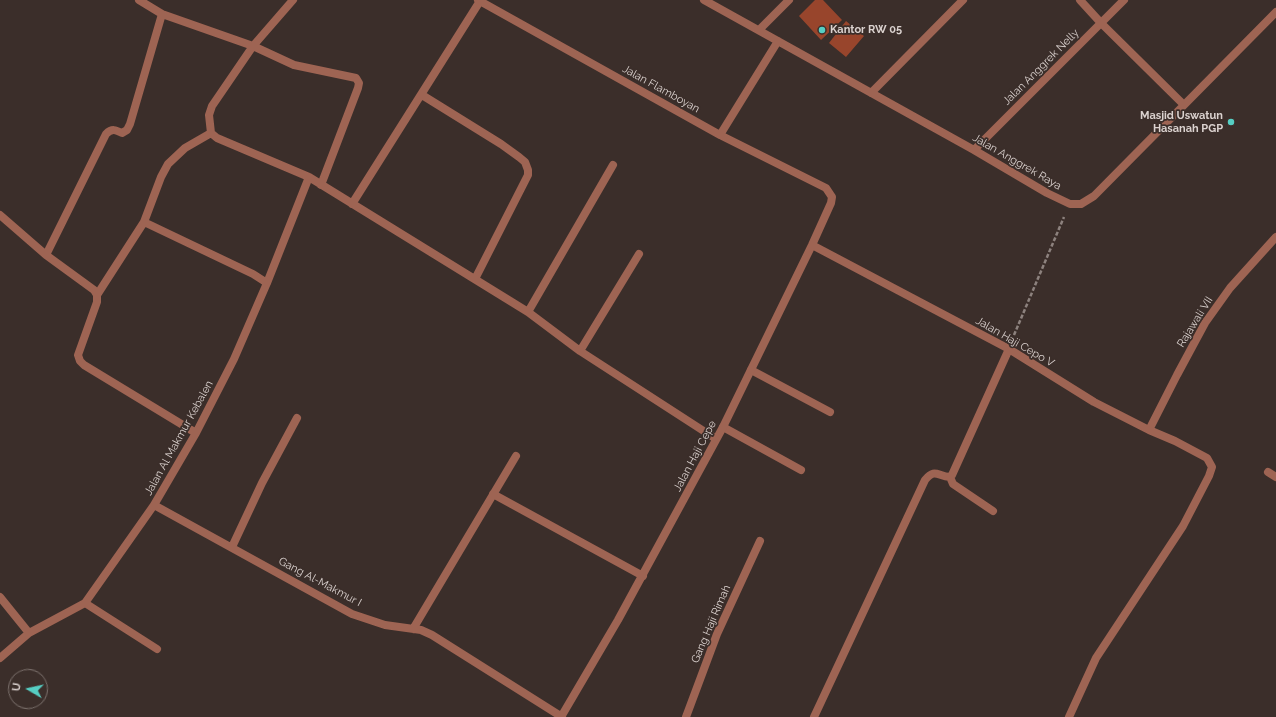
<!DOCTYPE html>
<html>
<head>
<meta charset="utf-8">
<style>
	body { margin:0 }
	#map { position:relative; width:1276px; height:717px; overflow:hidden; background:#3b2e2a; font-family:Raleway,sans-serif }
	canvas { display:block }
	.north { position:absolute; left:8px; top:669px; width:40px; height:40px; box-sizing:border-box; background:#3b2e2a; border:1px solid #7b706c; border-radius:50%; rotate:279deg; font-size:11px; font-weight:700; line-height:16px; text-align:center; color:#dbd2cf }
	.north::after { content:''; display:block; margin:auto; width:14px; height:18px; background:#56cec3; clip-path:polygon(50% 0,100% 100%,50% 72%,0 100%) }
</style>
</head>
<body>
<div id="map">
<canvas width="1276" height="717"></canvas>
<div class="north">U</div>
</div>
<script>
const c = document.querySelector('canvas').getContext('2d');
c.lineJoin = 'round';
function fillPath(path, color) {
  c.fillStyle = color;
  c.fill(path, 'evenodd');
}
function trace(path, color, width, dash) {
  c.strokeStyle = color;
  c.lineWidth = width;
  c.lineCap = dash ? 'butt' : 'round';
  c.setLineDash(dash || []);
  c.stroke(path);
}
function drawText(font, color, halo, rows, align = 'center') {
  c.font = font + ' Raleway,sans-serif';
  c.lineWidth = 3.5;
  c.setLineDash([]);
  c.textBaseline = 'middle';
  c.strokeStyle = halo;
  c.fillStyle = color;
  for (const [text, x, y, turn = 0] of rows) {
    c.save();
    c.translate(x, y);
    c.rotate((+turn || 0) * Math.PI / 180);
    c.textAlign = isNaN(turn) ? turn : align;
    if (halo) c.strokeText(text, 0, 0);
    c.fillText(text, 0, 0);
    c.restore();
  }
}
fillPath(new Path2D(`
	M815,0h8l19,20 -21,20 -22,-24z
	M846,21l18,15 -18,21 -17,-14z`), '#98452c');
trace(new Path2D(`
	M1014,335l50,-118`), '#8d827e', 2.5, [4, 2]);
trace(new Path2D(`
	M751,370l79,42
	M723,427l78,43`), '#9e6453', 8);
trace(new Path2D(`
	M139,0l23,14 91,32 41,19 62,13 3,5 -1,5 -37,97
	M293,0l-40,46 -41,60 -3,9 2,18 6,5 92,39 219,135 52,39 136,88
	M478,0l242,135 106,53 6,9 -1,6 -19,42 -89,182 -105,193 -57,97
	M704,0l270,150 73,43 23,11h11l13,-8 182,-184
	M1080,0l21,23 83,82
	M759,30l30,-30
	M871,93l92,-93
	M422,95l79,49 18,13 6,5 3,8v5l-53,104
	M720,135l58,-94
	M974,150l150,-150
	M352,204l128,-203
	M0,215l46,40 48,35 3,5
	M144,222l109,52 14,9
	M812,245l197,104 85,53 55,28 26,11 32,17 5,9 -3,9 -26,50 -87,132 -27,59
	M46,255l60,-121c6,-6 10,-4 16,-1l5,-3 3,-6 32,-110
	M528,312l85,-147
	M580,351l59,-97
	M1149,430l28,-55 28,-52 25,-35 46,-51
	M196,433l-112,-68 -4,-4 -2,-6 19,-53v-7l47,-73 17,-45 7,-13 17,-16 26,-15
	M1268,472l8,5
	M950,477l2,-2 57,-126
	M950,477l3,7 40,27
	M493,494l150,82
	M154,505l198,109 33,11 36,5 11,5 130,82
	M232,547l30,-64 35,-65
	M0,597l29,36
	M85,603l72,46
	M413,629l103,-173
	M0,658l29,-25 56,-30 69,-98 42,-72 38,-74 33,-76 42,-106
	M686,717l31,-83 43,-93
	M814,717l111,-237c10,-12 12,-4 25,-3`), '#9e6453', 8);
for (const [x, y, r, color] of [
	[822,30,4,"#56cec3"],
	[1231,122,4,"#56cec3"]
]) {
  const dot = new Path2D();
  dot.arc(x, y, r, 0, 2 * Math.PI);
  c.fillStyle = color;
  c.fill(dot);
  trace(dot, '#3b2e2a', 1.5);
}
drawText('bold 11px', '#dbd2cf', '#3b2e2a', [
	["Kantor RW 05",830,30],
	["Masjid Uswatun",1223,116,"right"],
	["Hasanah PGP",1223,129,"right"]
], 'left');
drawText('11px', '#dbd2cf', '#3b2e2a', [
	["Jalan Anggrek Nelly",1041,67,-45],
	["Jalan Flamboyan",661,89,29],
	["Jalan Anggrek Raya",1017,162,30],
	["Rajawali VII",1195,322,-58],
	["Jalan Haji Cepo V",1015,342,30],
	["Jalan Al Makmur Kebalen",179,438,-61],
	["Jalan Haji Cepe",695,456,-62],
	["Gang Al-Makmur I",320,582,28],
	["Gang Haji Rimah",711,624,-67]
]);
</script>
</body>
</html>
